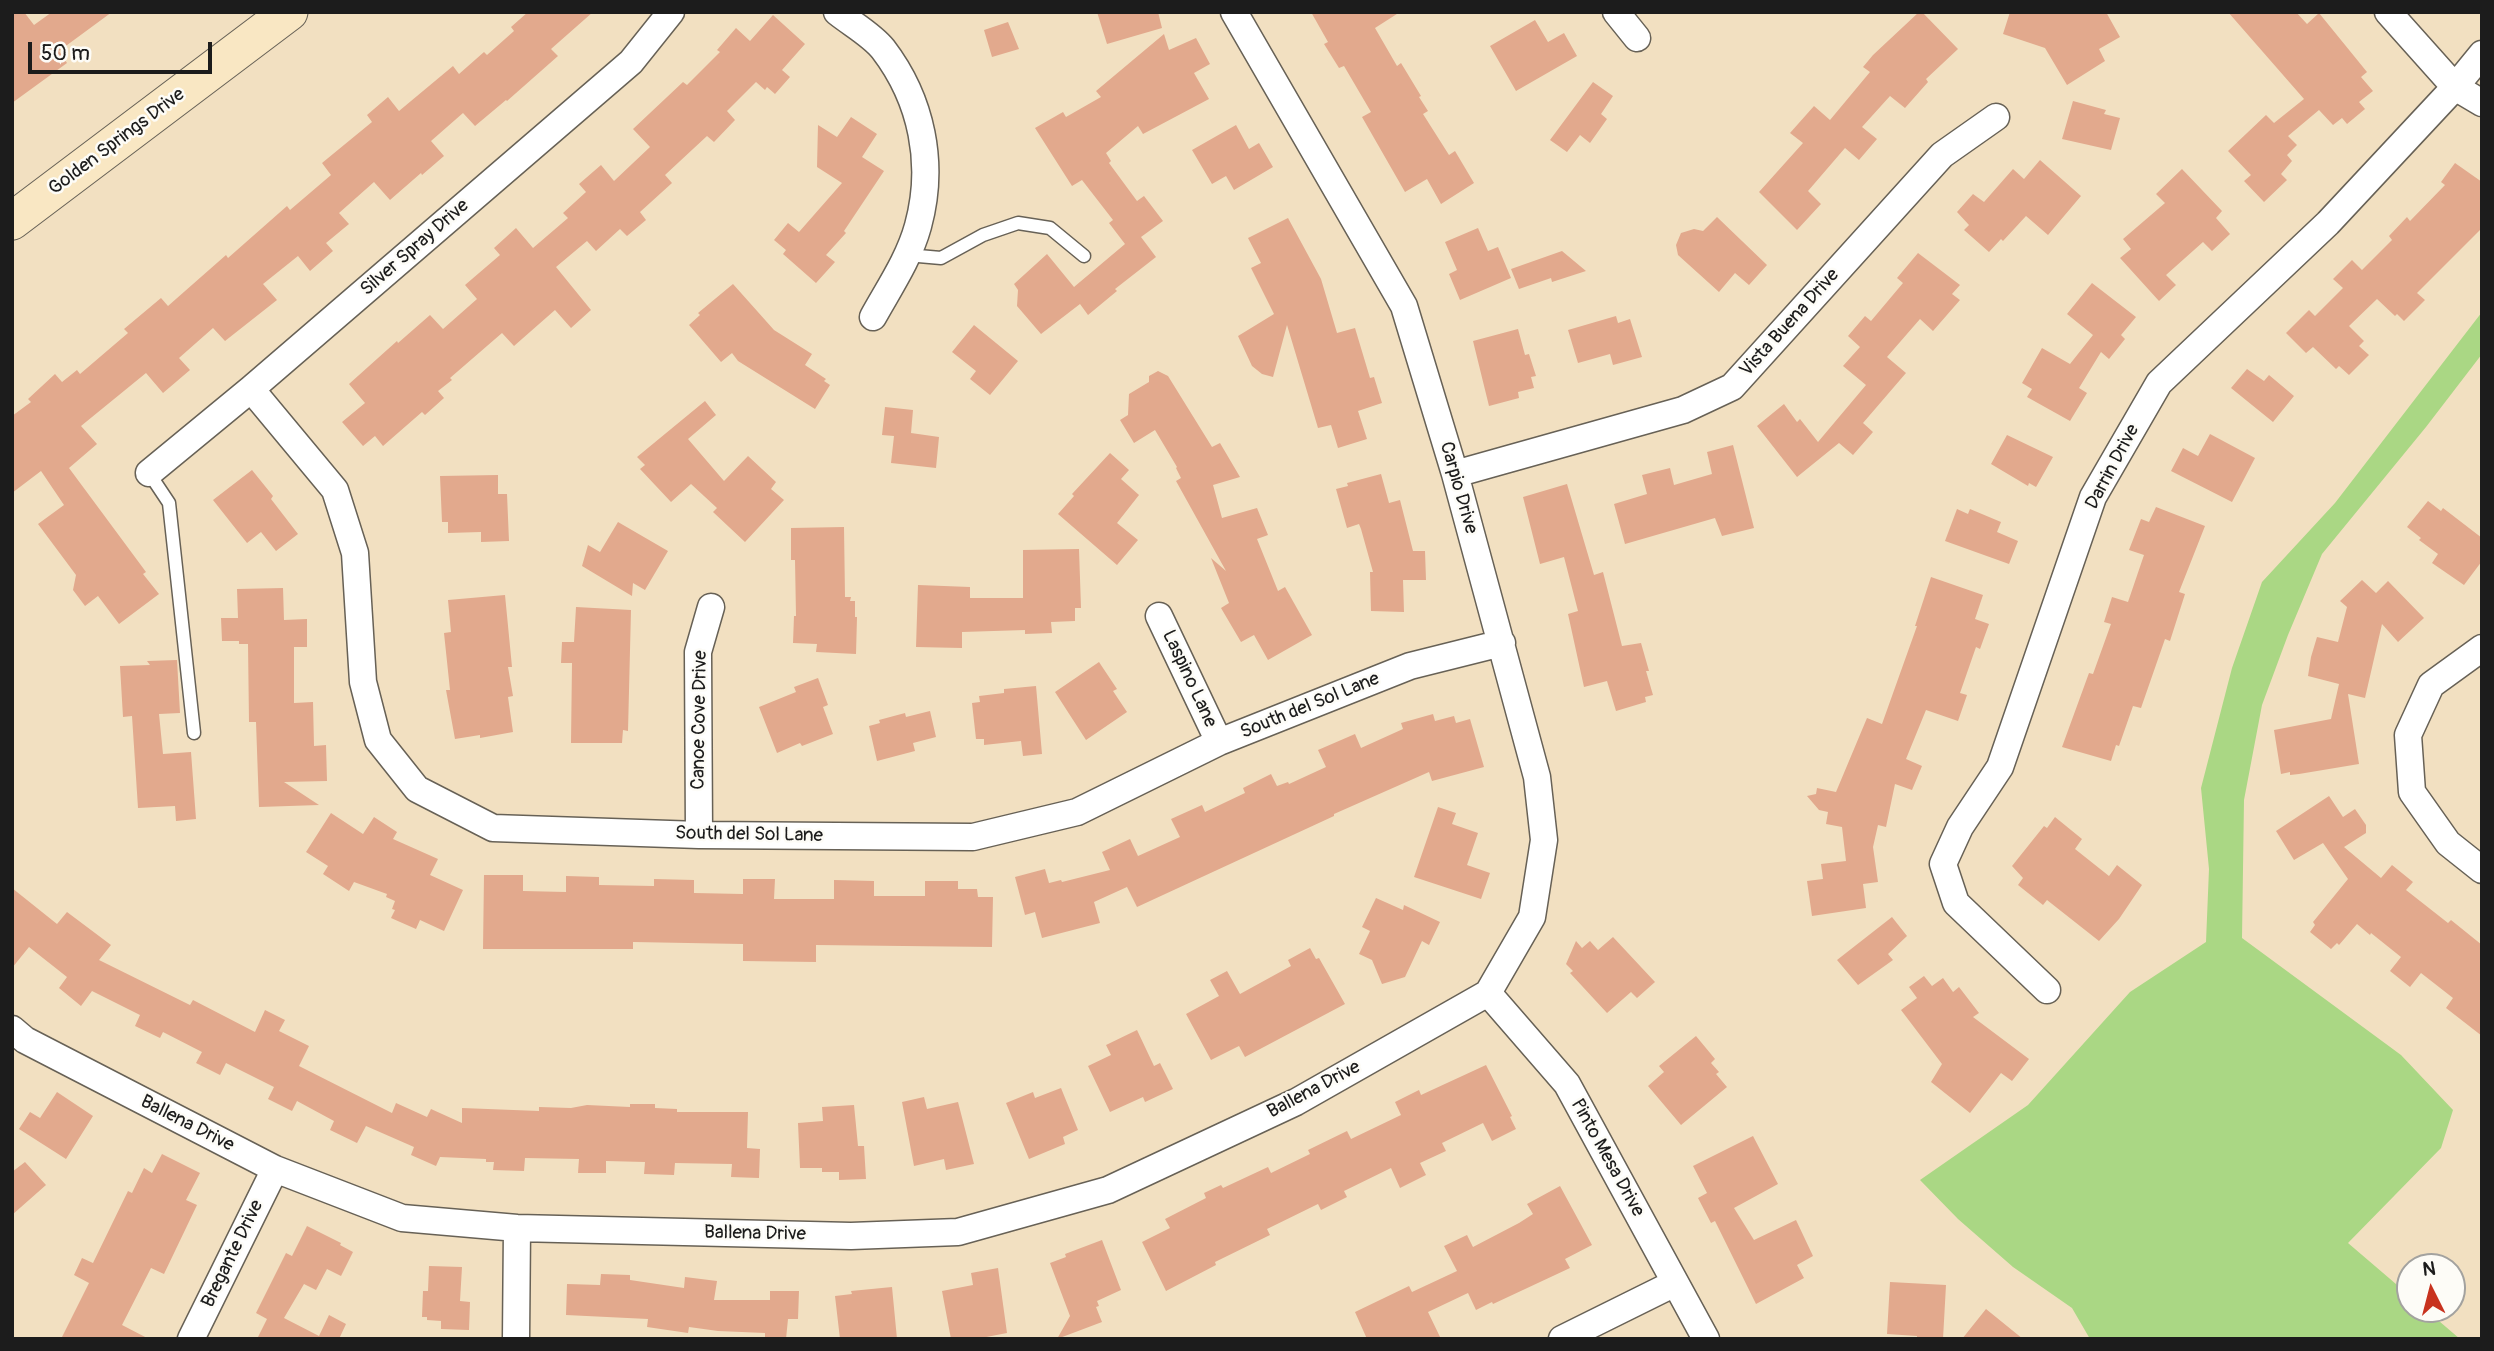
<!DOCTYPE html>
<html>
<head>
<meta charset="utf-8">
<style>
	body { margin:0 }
	#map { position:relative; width:2494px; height:1351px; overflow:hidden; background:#f2e0c1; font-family:Pangolin,sans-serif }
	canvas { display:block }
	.frame { position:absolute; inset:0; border:14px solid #1c1c1c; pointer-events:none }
	.north { position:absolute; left:2396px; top:1253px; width:70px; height:70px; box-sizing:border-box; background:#fdfcf7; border:2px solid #a3a29f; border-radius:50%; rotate:354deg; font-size:19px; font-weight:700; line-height:28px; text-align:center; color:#1c1c1c }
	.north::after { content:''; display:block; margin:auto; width:24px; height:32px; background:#c8321e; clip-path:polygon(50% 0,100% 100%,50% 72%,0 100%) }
	.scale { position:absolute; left:28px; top:42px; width:184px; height:32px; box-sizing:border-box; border:4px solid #1c1c1c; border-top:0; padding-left:9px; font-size:21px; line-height:24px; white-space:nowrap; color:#1c1c1c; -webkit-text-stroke:5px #fdfcf7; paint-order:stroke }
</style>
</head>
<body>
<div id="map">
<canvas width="2494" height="1351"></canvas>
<div class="frame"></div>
<div class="north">N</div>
<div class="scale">50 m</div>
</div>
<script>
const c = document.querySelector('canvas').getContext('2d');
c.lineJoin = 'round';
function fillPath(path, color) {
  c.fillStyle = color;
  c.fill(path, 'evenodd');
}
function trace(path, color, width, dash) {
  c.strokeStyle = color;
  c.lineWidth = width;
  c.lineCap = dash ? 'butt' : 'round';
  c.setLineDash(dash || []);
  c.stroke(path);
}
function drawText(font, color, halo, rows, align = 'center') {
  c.font = font + ' Pangolin,sans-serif';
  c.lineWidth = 5;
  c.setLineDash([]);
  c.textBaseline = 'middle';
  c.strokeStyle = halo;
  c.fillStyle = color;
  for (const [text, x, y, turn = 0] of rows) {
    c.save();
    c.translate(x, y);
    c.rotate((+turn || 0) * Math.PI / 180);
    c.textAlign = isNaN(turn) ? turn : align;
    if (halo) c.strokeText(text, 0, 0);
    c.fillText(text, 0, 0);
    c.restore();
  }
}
fillPath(new Path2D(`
	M2482,312v42l-56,73 -104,127 -34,81 -26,70 -18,95 -2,138 159,117 52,55 -12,38 -93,95 62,53v13h15l35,30h-370l-18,-31 -59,-41 -55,-48 -38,-39 108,-75 102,-113 76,-50 3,-73 -8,-81 31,-120 30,-86 73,-79z`), '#aad784');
fillPath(new Path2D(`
	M12,12h12l10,13 18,-13h60l-53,39 8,12 -55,40z
	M528,12h65l-42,37 7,7 -51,45 -1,-1 -31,26 -12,-13 -32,28 13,15 -22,19 -1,-2 -31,27 -16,-18 -35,31 10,11 -23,19 7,8 -23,20 -12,-15 -35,28 14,16 -52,41 -12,-13 -34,30 11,12 -27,23 -17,-20 -65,53 16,18 -28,24 77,104 -3,2 16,20 -40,30 -21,-28 -13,10 -12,-16 3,-15 -38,-51 26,-19 -23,-34 -29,22v-77l19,-14 -3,-3 27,-25 7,8 15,-12 3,4 48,-41 -4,-4 37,-31 7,8 58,-51 2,3 59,-52 3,4 41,-35 -9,-12 50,-41 -5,-7 21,-18 11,14 54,-45 6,8 25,-22 3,3 27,-24 -3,-4z
	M1097,12h61l4,16 -55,16z
	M1311,12h89l-25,16 22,38 4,-3 20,33 -2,1 9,14 -5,3 26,41 6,-4 19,32 -33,21 -14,-25 -22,13 -43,-75 9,-5 -27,-46 -5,2 -15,-24 4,-2z
	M1919,12h3l36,37 -32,30 2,3 -23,26 -15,-12 -28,31 15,12 -18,21 -14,-12 -37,43 13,13 -24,26 -38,-38 44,-49 -13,-10 24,-27 16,14 40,-48 -7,-5 10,-12z
	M2010,12h96l14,25 -21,12 6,12 -38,24 -22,-37 -42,-14z
	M2228,12h68l11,12 12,-11 48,59 -6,5 12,14 -14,11 6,7 -18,15 -5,-6 -9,7 -14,-15 -31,26 9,9 -10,10 5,6 -11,13 6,6 -23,22 -20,-21 7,-6 -23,-24 38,-36 8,8 30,-24z
	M773,15l32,29 -23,26 8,7 -15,17 -8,-7 -2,3 -9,-8 -29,29 8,9 -21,22 -7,-6 -42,39 7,8 -32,29 6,8 -19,16 -7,-7 -24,22 -9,-10 -31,26 35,43 -20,18 -16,-18 -41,36 -12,-13 -52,45 2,2 -14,11 6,7 -19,17 -3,-3 -39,34 -8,-10 -12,10 -21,-24 23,-19 -16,-19 48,-43 1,2 32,-28 13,14 34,-30 -12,-14 35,-30 -6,-7 22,-20 17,20 35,-30 -5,-5 23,-21 -7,-8 22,-19 13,16 36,-34 -17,-18 50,-47 4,3 33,-33 -3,-2 19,-22 14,13z
	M1535,20l13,22 16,-9 13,23 -61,35 -26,-45z
	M1008,22l11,27 -27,8 -8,-27z
	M1164,34l5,16 27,-12 14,26 -16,9 15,26 -66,35 -5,-8 -32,27 5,8 -2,2 28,38 7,-5 19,25 -22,16 15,20 -41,32 2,2 -29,24 -8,-11 -39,30 -24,-28 1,-16 -4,-6 33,-30 27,33 51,-43 -16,-21 4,-3 -31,-40 -10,6 -37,-58 28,-16 3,5 35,-20 -5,-6z
	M1593,82l20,14 -12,18 6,5 -17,24 -10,-8 -13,17 -17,-12z
	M2073,101l33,9 -2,4 16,4 -9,32 -49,-11z
	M851,117l26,17 -15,23 22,14 -40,60 2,2 -20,22 9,7 -19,21 -33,-29 3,-4 -12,-10 14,-17 11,9 43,-49 -25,-16 1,-42 19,12z
	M1236,125l13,24 10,-6 14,24 -39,23 -8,-14 -14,8 -20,-34z
	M2040,160l41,36 -33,39 -22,-19 -23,25 -2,-2 -12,13 -25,-22 5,-5 -12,-13 16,-18 11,8 29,-33 11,10z
	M2455,163l27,19v46l-65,65 8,7 -21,21 -7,-7 -2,2 -18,-17 -28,27 15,15 -5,5 10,9 -20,20 -10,-9 -3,3 -23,-22 -7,6 -20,-20 23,-23 6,6 28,-28 -10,-9 19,-19 10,10 30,-30 -3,-4 18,-19 3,4 35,-36 -4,-3z
	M2182,169l40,42 -6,7 14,16 -18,17 -9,-9 -37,33 10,10 -17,16 -39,-43 11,-9 -8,-10 42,-36 -9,-9z
	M1717,217l50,48 -18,20 -14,-12 -16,19 -41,-37 -2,-10 5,-12 13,-4 9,2z
	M1288,218l33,61 16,54 18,-5 15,50 4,-1 8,26 -24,8 9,28 -29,9 -7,-23 -13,3 -31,-103 -14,52 -11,-3 -10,-8 -14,-30 36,-22 -23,-46 10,-5 -13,-25z
	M1478,228l10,23 10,-4 13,31 -51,22 -11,-26 8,-4 -12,-28z
	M1562,251l24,20 -34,11 -1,-4 -32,11 -8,-20z
	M1918,253l42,32 -8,9 8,6 -27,31 -13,-12 -33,38 19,16 -43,50 10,9 -20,23 -14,-12 -42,34 -40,-51 27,-22 13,18 3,-3 18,23 48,-57 -23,-19 17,-19 -12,-11 17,-20 6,5 32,-38 -6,-5z
	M2092,283l44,34 -15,18 4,4 -16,20 -8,-7 -22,36 8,5 -17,28 -43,-24 5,-8 -10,-6 20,-35 28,16 23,-29 -26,-21z
	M733,284l41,46 38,24 -7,11 21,14 -2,2 6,4 -15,24 -77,-48 -6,-8 -11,9 -32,-37 11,-10 -2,-2z
	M1616,316l2,7 12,-4 12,38 -29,8 -3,-11 -32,9 -10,-33z
	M974,325l44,36 -28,34 -20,-16 6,-8 -24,-19z
	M1518,329l7,26 4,-1 7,22 -5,1 3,11 -16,4 1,6 -30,8 -16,-65z
	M2247,369l17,12 5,-6 25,21 -21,26 -42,-34z
	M1158,371l10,5 44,71 8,-4 20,34 -27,8 9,33 35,-10 11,27 -11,4 21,52 7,-4 27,48 -44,25 -14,-25 -13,7 -20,-34 8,-5 -18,-45 15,13 -50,-90 5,-3 -5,-10 1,-1 -22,-37 -21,13 -14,-23 8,-5 1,-21 20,-12v-6z
	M705,401l11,14 -28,24 36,42 24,-25 28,26 -5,7 13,11 -39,42 -32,-30 4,-4 -26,-24 -20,18 -31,-33 5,-4 -8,-8z
	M885,407l28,3 -2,23 28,4 -3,31 -45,-5 3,-27 -12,-1z
	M2210,434l45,24 -23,44 -61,-31 12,-23 15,8z
	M2007,435l46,22 -17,30 -7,-4 -1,3 -37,-22z
	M1733,445l21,83 -32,8 -7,-18 -90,26 -11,-40 33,-10 -5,-19 28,-7 4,17 38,-11 -5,-22z
	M1110,453l19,17 -8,9 18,16 -22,28 21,17 -21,25 -59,-51 16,-18 -2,-2z
	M252,470l21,26 -2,3 27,35 -22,17 -15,-19 -14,11 -34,-43z
	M1381,474l8,29 11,-3 13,51h12l1,29h-23l1,32 -33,-1 -1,-39h3l-12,-43 -2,-5 -12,4 -11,-39 12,-3 -1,-3z
	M498,475v19h9l2,47 -28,1v-10l-33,1v-11h-6l-2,-46z
	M1567,484l27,91 9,-3 19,74 19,-3 8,28h-3l7,24 -8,2 1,5 -30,9 -9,-30 -23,6 -16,-73 10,-3 -14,-54 -24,7 -17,-67z
	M2428,501l13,10 2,-3 39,30v23l-18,24 -32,-22 6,-9 -19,-14 2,-2 -14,-11z
	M2156,507l49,19 -26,66 6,2 -15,47 -5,-2 -24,69 -8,-2 -14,40 -3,-1 -5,16 -49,-14 27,-74 4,1 18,-50 -7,-2 8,-25 16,5 16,-47 -15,-5 12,-31 8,3z
	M1957,509l11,5 2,-5 31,13 -4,10 21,9 -9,23 -64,-23z
	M618,522l50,29 -23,39 -12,-7 -1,13 -50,-30 6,-21 12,7z
	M844,527l1,70h6l-1,4h5v16h2l-1,37 -40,-2 1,-8 -24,-1 1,-27h2l-1,-56h-4v-32z
	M1079,549l2,59h-6v13l-24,1 1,11 -27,1v-4l-63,2v16l-46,-1 2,-62 52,2v11h53v-48z
	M1931,577l52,18 -8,24 14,5 -9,25 -4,-2 -16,46 7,2 -9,26 -32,-11 -20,49 16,7 -10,24 -17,-6 -9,43 -8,-2 -5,22 5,35 -15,2 3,24 -54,8 -5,-35 16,-2 -2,-15 25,-3 -4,-34 -16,-3 2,-12 -9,-2 -12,-14 9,-2 1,-6 19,4 31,-74 15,6 35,-98h-2z
	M2362,580l14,13 12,-12 36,37 -26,24 -16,-18 -17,74 -17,-4 11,70 -60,10 -9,1v-3l-9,2 -7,-44 57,-11 8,-35 -31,-8 3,-19 6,-20 21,5 9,-35 -7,-6z
	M283,588l1,32 23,-1v28h-13v56l19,-1 1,44 12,-1 1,36 -43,1 35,23 -60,2 -3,-85h-7l-1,-78h-9v-3h-17l-1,-23h17l-1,-29z
	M505,595l7,72h-4l5,29 -5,1 5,35 -33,6v-3l-25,4 -9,-49h4l-6,-57 7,-1 -3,-32z
	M576,607l55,3 -3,121 -5,-1 -1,13h-51l1,-80h-11l1,-21h12z
	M177,660l3,53 -21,1 4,40 28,-2 5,67 -20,2 -1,-15 -37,2 -6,-92 -9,1 -3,-51 30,-1 -3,-4z
	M1099,662l18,27 -4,2 14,21 -41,28 -31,-48z
	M818,678l10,27 -5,2 10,27 -31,12 -2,-3 -23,10 -18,-46 37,-15 -2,-5z
	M1036,686l6,68 -19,2 -2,-15 -37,4v-6h-8l-4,-36 8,-1 -1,-6 25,-3v-4z
	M930,711l6,26 -23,6 2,8 -38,10 -8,-35 11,-3 -1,-3 26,-7 1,4z
	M1433,714l2,7 19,-5 2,7 14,-4 14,48 -52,14 -3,-9 -95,42v2l-197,91 -10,-20 -33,15 6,21 -58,15 -7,-26 -10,3 -10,-38 30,-8 4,14 12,-3 1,2 48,-12 -8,-18 28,-13 8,17 42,-19 -9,-18 31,-14 3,7 40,-19 -2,-5 28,-14 6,12 11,-4 1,2 37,-17 -8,-17 37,-16 6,14 42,-19 -2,-6z
	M2329,796l14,21 12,-8 11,16v8l-22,14 37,31 11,-13 21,17 -7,8 42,33 3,-3 31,25v91l-36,-28 7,-10 -32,-25 -11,14 -20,-16 11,-14 -30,-24 -1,2 -13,-11 -18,21 -2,-2 -6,6 -21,-17 5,-7 -2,-3 35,-43 -25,-36 -29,17 -18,-29z
	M1438,807l18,6 -4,11 26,9 -11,32 23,8 -9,26 -67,-22z
	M331,813l32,21 11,-17 23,15 -4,7 45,20 -8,16 33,15 -19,41 -24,-11 -4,9 -25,-11 4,-8 -3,-1 3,-8 -9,-4 1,-3 -33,-12 -5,9 -26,-17 5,-8 -22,-14z
	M2055,817l27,22 -7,10 34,27 8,-11 25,20 -23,34 -20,22 -52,-41 -4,5 -25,-20 5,-7 -11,-12 32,-40 3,2z
	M484,875h39v16l43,1v-16l33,1v8l55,1v-7l40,1v13l49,1v-15h32l-1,20h60v-19l40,1v15h51v-15h33v8h19l1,8h15l-1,50 -176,-2v17l-73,-1v-17l-110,-2v7h-150z
	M12,888l45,36 10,-12 44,33 -12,15 91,45 3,-5 62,32 10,-22 20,10 -6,11 30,15 -10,20 93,47 4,-10 31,14 4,-8 31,14v-15l77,3v-4l32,1 16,-3 43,2v-3h25v4l22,1v3h71l-1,36 13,1 -1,29 -28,-1 1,-13 -57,-1 -1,12 -30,-1 1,-12 -39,-1v12h-28l1,-14 -54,-1 -1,13 -31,-1 1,-8h-8v-3l-46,-2 -4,9 -25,-11 3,-8 -48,-21 -9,17 -27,-13 4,-9 -37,-20 -5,10 -24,-12 6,-12 -48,-24 -6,12 -24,-12 6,-11 -39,-20 -3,6 -25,-12 5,-11 -48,-24 -11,15 -22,-18 8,-11 -38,-30 -17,21z
	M1376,898l27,12 1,-5 36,17 -11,23 -7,-4 -17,36 -23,7 -10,-24 -13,-6 11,-23 -8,-4z
	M1892,917l15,19 -19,18 5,6 -35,25 -21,-25z
	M1613,937l42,45 -18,16 -6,-6 -24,21 -37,-40 3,-2 -7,-7 10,-23 6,7 8,-7 8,9z
	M1310,948l6,11 3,-1 26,46 -100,53 -6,-11 -28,14 -25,-46 33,-18 -9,-16 17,-9 13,23 51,-28 -3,-6z
	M1924,976l8,10 11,-8 10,14 6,-5 20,26 -6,4 56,42 -17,22 -11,-8 -31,40 -39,-31 11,-18 -41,-54 16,-12 -8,-11z
	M1137,1030l17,36 6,-3 13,26 -28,13 -2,-5 -33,15 -22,-46 23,-11 -5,-10z
	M1696,1036l19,23 -4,4 8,9 -3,2 11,13 -46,38 -33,-39 16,-14 -5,-6z
	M1486,1065l26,51 -2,1 6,12 -24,12 -9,-18 -41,20 4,8 -26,12 6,12 -26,13 -9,-20 -47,23 3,6 -26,13 -3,-6 -51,25 3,6 -55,27 1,3 -50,26 -24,-49 28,-14 -5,-9 41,-21 -2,-5 17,-8 2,3 45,-21 3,6 39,-19 -2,-4 39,-19 4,8 50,-24 -6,-13 24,-12 2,5z
	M1061,1088l17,42 -15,7 2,7 -36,15 -23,-56 27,-11 2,6z
	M57,1092l36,24 -27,43 -47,-30 11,-17 10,6z
	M924,1097l3,12 31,-7 16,62 -28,6 -2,-11 -30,7 -12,-64z
	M854,1105l4,41h6l2,33 -27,1v-8h-17v-4h-22l-2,-45 25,-2 -1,-14z
	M1753,1136l25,48 -44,24 20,32 42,-20 17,36 -16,9 7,13 -48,26 -41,-83 -4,2 -13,-25 9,-5 -14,-27z
	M162,1154l38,19 -14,27 11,5 -33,69 -13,-6 -29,57 27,14h-88l28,-56 -15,-8 8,-17 11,5 35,-72 4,2 12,-25 8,5z
	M25,1162l21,23 -34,30v-43z
	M1560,1186l32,59 -27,14 5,9 -77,36 -1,-2 -16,8 -8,-17 -40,19 13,27h-74l-12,-27 54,-26 3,6 45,-21 -13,-25 23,-11 6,12 46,-24 14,-9 -6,-10z
	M307,1226l34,17 -1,2 13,7 -12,24 -14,-7 -11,21 -12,-6 -20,34 35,18 10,-21 17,9 -7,15h-82l10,-20 -11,-6 30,-60 6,3z
	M1102,1240l19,50 -24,11 2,5 -3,1 6,15 -45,17 13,-23 -20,-53 16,-6 -1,-3z
	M429,1266l33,1 -2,34 10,1 -1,28 -28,-1v-8l-14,-1v-3h-5l1,-26h5z
	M998,1268l9,65 -31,6h-25l-9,-48 31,-6 -2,-12z
	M601,1274l29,1v5l54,8 1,-11 32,4 -3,19h56v-9h29l-1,28h-10l-2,20h-21v-6l-47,-2 -29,-4 -1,6 -41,-6 1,-8 -82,-4 1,-31 33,1z
	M1890,1282l56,3 -3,54h-26v-3l-30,-2z
	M892,1287l5,52h-57l-5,-43 17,-2 -1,-3z
	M1986,1309l37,30h-61z`), '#e2a98d');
const lane = new Path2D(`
	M907,255l34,3 42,-23 35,-12 32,5 34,28
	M149,473l20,30 25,230`);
const street = new Path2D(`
	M837,12c15,12 35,23 46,37 39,51 52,115 35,177 -9,33 -29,62 -45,91
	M1616,12l21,26
	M2388,12l67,75 27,16
	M251,389l84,101 20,63 8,129 15,58 39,49 76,39 206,7 274,2 104,-25 142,-70 191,-76 92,-23
	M149,473l102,-84 380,-327 40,-50
	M1455,474l228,-64 49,-23 210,-232 54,-38
	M1159,616l60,126
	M2482,648l-51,37 -23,50 4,57 36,51 34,27
	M699,835l-1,-183 13,-45
	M2047,990l-91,-87 -13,-39 17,-37 40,-60 93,-270 66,-114 169,-160 127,-136 27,-33
	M1488,993l79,91 139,255
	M12,1029l13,11 250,129 127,49 115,10 334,8 107,-4 150,-42 188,-88 192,-109 44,-76 12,-77 -7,-63 -82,-303 -51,-168 -170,-294
	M191,1339l84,-170
	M516,1339l1,-111
	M1562,1339l113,-56`);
const secondary = new Path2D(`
	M12,221l277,-209`);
trace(lane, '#676156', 15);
trace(street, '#676156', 29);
trace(secondary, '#676156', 39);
trace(lane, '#fff', 12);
trace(street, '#fff', 26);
trace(secondary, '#f9e7c3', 37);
drawText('19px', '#1c1c1c', '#fdfcf7', [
	["Golden Springs Drive",117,142,-37],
	["Silver Spray Drive",415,248,-41],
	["Vista Buena Drive",1790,323,-48],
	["Darrin Drive",2113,467,-62],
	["Carpio Drive",1458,488,74],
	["Laspino Lane",1189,679,65],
	["South del Sol Lane",1310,706,-22],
	["Canoe Cove Drive",700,720,-89],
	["South del Sol Lane",749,835,1],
	["Ballena Drive",1314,1090,-28],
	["Ballena Drive",187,1124,27],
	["Pinto Mesa Drive",1607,1158,61],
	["Ballena Drive",755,1234,1],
	["Bregante Drive",233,1254,-64]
]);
</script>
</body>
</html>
